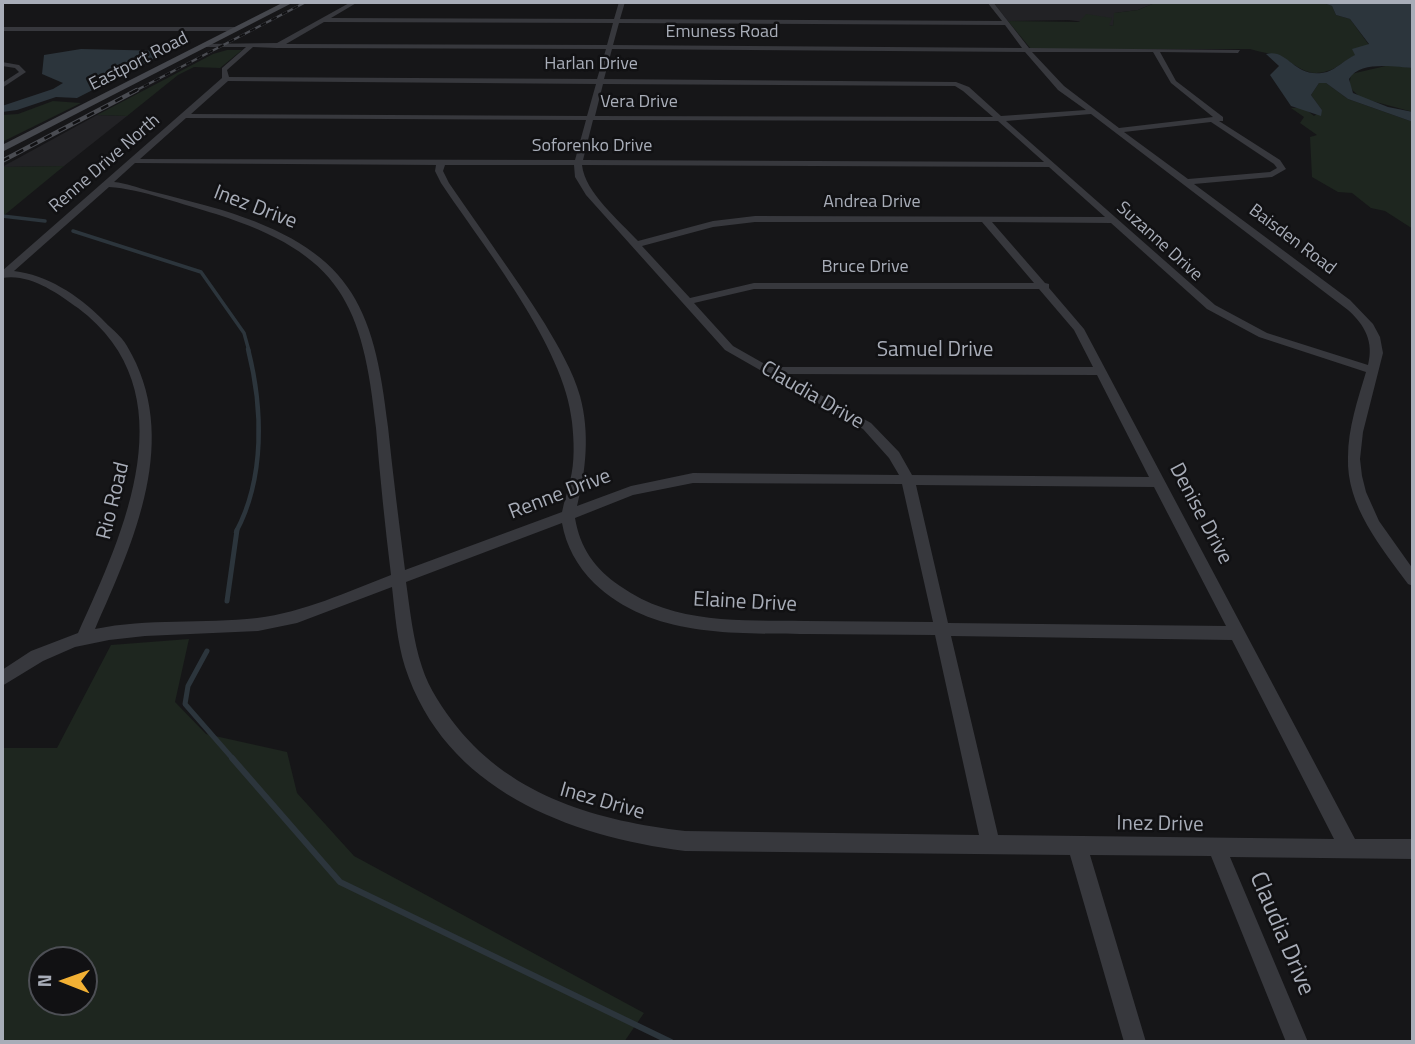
<!DOCTYPE html>
<html>
<head>
<meta charset="utf-8">
<style>
	body { margin:0 }
	#map { position:relative; width:1415px; height:1044px; overflow:hidden; background:#161618; font-family:"Titillium Web",sans-serif }
	canvas { display:block }
	.frame { position:absolute; inset:0; border:4px solid #a8adb8; pointer-events:none }
	.north { position:absolute; left:28px; top:946px; width:70px; height:70px; box-sizing:border-box; background:#111113; border:2px solid #4d4f55; border-radius:50%; rotate:271deg; font-size:19px; font-weight:700; line-height:28px; text-align:center; color:#a8adb8 }
	.north::after { content:''; display:block; margin:auto; width:24px; height:32px; background:#f2b134; clip-path:polygon(50% 0,100% 100%,50% 72%,0 100%) }
</style>
</head>
<body>
<div id="map">
<canvas width="1415" height="1044"></canvas>
<div class="frame"></div>
<div class="north">N</div>
</div>
<script>
const c = document.querySelector('canvas').getContext('2d');
c.lineJoin = 'round';
function fillPath(path, color) {
  c.fillStyle = color;
  c.fill(path, 'evenodd');
}
function trace(path, color, width, dash) {
  c.strokeStyle = color;
  c.lineWidth = width;
  c.lineCap = dash ? 'butt' : 'round';
  c.setLineDash(dash || []);
  c.stroke(path);
}
function drawText(font, color, halo, rows, align = 'center') {
  c.font = font + ' "Titillium Web",sans-serif';
  c.lineWidth = 5;
  c.setLineDash([]);
  c.textBaseline = 'middle';
  c.strokeStyle = halo;
  c.fillStyle = color;
  for (const [text, x, y, turn = 0] of rows) {
    c.save();
    c.translate(x, y);
    c.rotate((+turn || 0) * Math.PI / 180);
    c.textAlign = isNaN(turn) ? turn : align;
    if (halo) c.strokeText(text, 0, 0);
    c.fillText(text, 0, 0);
    c.restore();
  }
}
fillPath(new Path2D(`
	M993,2h164l-19,8 -23,3 -2,13 -44,-6 -61,1z
	M97,115l30,1 -63,50 -62,1z`), '#222225');
fillPath(new Path2D(`
	M1157,2h164l11,4 4,9 14,4 19,26 -16,5 3,5c-10,4 -19,14 -29,16 -17,6 -28,-3 -40,-11 -11,-7 -25,-7 -37,-11h-219l-23,-28 71,1 7,-8 26,4 -3,7 4,1 1,-13 24,-3z
	M227,50h15l-22,18 -26,-1 -16,8 -51,41 -30,-1 116,-61z
	M1390,65l23,3v44l-52,-14 -12,-11 2,-13z
	M1319,83h7l22,16 65,23v107l-28,-18 -14,-3 -19,-15 -14,-1 -26,-15 -2,-40 7,-2 -17,-12 4,-6 -13,-9h13l10,8 8,-6 -11,-15z
	M53,101l28,2 -79,39v-27l16,-1z
	M64,166l-62,51v-50z
	M189,639l-14,63 31,32 81,18 10,41 57,63 290,157 -20,29h-622v-294h55l54,-103zM42,960h42v42h-42z`), '#1e261f');
fillPath(new Path2D(`
	M1321,2h92v66c-17,-1 -53,-8 -64,11l4,14 35,14 25,5v10l-65,-23 -22,-16h-7l-8,12 11,15 -1,6 -30,-10 -21,-31 9,-9 -13,-12c23,-6 28,26 61,18 9,-3 19,-13 28,-17l-3,-6 17,-5 -19,-25 -14,-4 -4,-9z
	M81,49l88,2 -92,47 -21,-1 -39,13 -15,2v-6l51,-17 10,-6 -21,-9 2,-19z`), '#2c353c');
trace(new Path2D(`
	M2,216l43,5
	M73,231l128,41 43,61 5,18`), '#2c353c', 3.5);
trace(new Path2D(`
	M236,532c29,-54 27,-124 12,-183`), '#2c353c', 4.5);
trace(new Path2D(`
	M227,601l10,-71
	M207,651l-19,35 -3,18 48,55`), '#2c353c', 5);
trace(new Path2D(`
	M232,758l108,124 331,160`), '#2c353c', 6);
fillPath(new Path2D(`
	M351,2h7l-27,16 283,1 5,-17h6l-5,17 382,2 -15,-19h6l36,46 211,2 -2,3 -78,-1 16,29 47,36v4h-4l61,39 6,9 -14,8 -78,7 156,116 23,24 7,13 3,16 -20,79 -3,27 2,17 4,16 13,29 34,48v17l-5,-2c-27,-37 -62,-78 -60,-127 0,-29 10,-58 18,-85l-107,-35 -52,-28 -96,-86 -119,-1 53,61 4,1v4l35,41 271,510h58v20l-183,-2 78,185h-22l-75,-186 -121,-1 56,187h-22l-54,-187 -385,-4c-117,-15 -240,-61 -280,-184 -8,-26 -10,-53 -13,-80l-95,36 -39,8 -113,5 -36,4 -34,7 -32,14 -41,25v-16l29,-19 47,-18c46,-101 112,-241 0,-325 -22,-16 -49,-35 -76,-30v-7l220,-193v-10l24,-21h-41l-2,-3 74,-1zM324,22l289,1 -6,22 -321,-1zM619,23l386,2 17,23 -409,-3zM253,47l24,1 329,1 -9,30 -368,-2 -2,-7zM612,49l413,3 33,38 28,20 -85,6 -32,-29 -13,-5 -352,-3zM1032,52h121l18,31 42,34 -94,11 -55,-42zM228,81l368,3 -9,32 -396,-2zM603,84l352,2 8,5 30,26 -398,-1zM1091,114l257,196c17,15 26,32 20,55l-101,-32 -52,-28 -209,-184zM186,118l400,2 -11,40 -435,-1zM593,120l405,1 46,41 -461,-2zM1211,122l63,42 3,4 -7,4 -82,7 -64,-47zM135,163l301,2 -1,6 6,12c42,63 124,164 131,239 2,19 3,40 -2,59 -2,10 -6,20 -8,31l-157,58c-6,-47 -12,-95 -17,-143 -14,-125 -39,-177 -166,-217 -24,-7 -48,-13 -72,-19 -12,-3 -24,-8 -36,-9zM445,165h129l1,12 11,18 139,155 138,79 26,29 10,17 -206,-2 -62,13 -54,20c9,-36 13,-73 3,-110 -7,-25 -22,-50 -35,-72 -30,-48 -64,-94 -96,-141l-6,-12zM582,165l467,2 56,50 -350,-1 -42,5 -75,20c-18,-20 -53,-48 -56,-76zM109,187c32,2 75,18 107,27 125,40 147,90 160,214 4,49 9,98 15,147 -44,17 -87,37 -134,43 -54,6 -109,0 -162,11 39,-88 87,-191 32,-283 -6,-11 -18,-19 -26,-28 -23,-23 -54,-43 -87,-47zM755,222h227l52,61h-280l-64,15 -48,-52 71,-19zM754,289h285l35,41 19,37h-323l-37,-21 -39,-43zM783,374l314,1 52,102 -237,-2 -13,-23 -28,-29zM693,483l209,1 31,138c-43,0 -86,-1 -128,-1 -64,-1 -130,4 -185,-35 -25,-17 -40,-38 -45,-68l58,-23zM916,485l238,2 72,139 -278,-3zM562,523c4,23 15,43 32,60 58,55 139,50 213,51 43,0 86,1 128,1l44,200 -294,-4c-86,-10 -172,-34 -228,-104 -14,-18 -28,-38 -35,-60 -9,-27 -12,-57 -16,-85zM951,636l281,4 102,199 -336,-4z
	M2,27h234l3,2 -3,2h-234z
	M2,62l17,3 7,7 -24,16v-5l17,-11 -4,-4 -13,-2z`), '#37383d');
fillPath(new Path2D(`
	M284,2h10l-292,150v-7z`), '#45474d');
const railFar1 = new Path2D(`
	M133,92l173,-90`);
const rail = new Path2D(`
	M2,161l135,-71`);
trace(railFar1, '#4a4c52', 2.5);
trace(rail, '#4a4c52', 4.5);
trace(railFar1, '#111113', 2, [6]);
trace(rail, '#111113', 2.5, [8]);
drawText('18px', '#a8adb8', '#111113', [
	["Emuness Road",722,33],
	["Eastport Road",139,62,-27],
	["Harlan Drive",591,65],
	["Vera Drive",639,103],
	["Soforenko Drive",592,147],
	["Renne Drive North",105,164,-41],
	["Andrea Drive",872,203],
	["Baisden Road",1292,240,37],
	["Suzanne Drive",1159,242,42],
	["Bruce Drive",865,268]
]);
drawText('21px', '#a8adb8', '#111113', [
	["Inez Drive",255,208,21],
	["Samuel Drive",935,351],
	["Claudia Drive",812,396,30],
	["Renne Drive",560,495,-21],
	["Rio Road",114,501,-76],
	["Denise Drive",1200,514,62],
	["Elaine Drive",745,603,3],
	["Inez Drive",602,802,16],
	["Inez Drive",1160,825,1]
]);
drawText('24px', '#a8adb8', '#111113', [
	["Claudia Drive",1281,934,67]
]);
</script>
</body>
</html>
